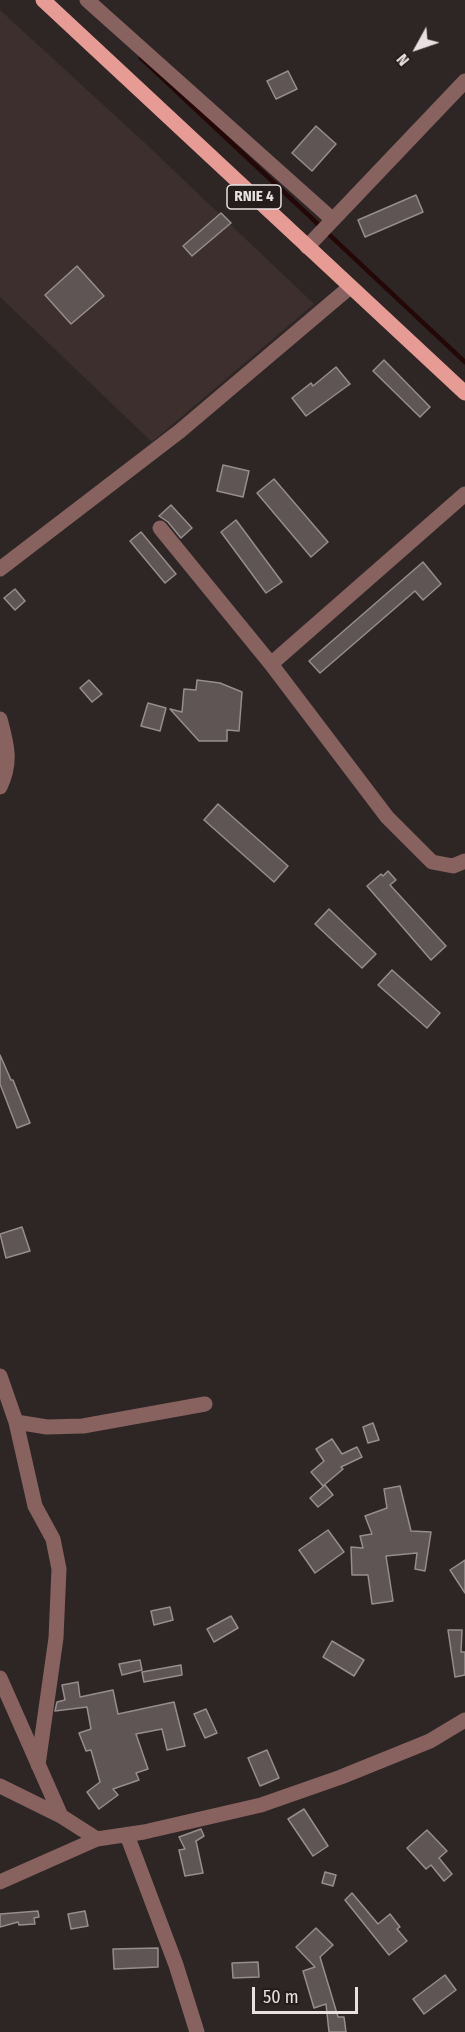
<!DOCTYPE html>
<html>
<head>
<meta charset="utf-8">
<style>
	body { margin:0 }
	#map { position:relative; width:465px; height:2032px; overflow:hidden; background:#2e2625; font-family:"Fira Sans Condensed",sans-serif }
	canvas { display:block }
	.north { position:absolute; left:387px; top:18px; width:60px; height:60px; -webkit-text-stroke:4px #241d1c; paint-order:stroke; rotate:230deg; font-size:16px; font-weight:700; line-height:24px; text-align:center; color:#e7e2e1 }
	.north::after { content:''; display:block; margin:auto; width:21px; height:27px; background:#e7e2e1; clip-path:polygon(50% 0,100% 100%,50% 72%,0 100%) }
	.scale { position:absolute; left:252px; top:1987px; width:106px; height:27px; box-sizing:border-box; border:3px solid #e7e2e1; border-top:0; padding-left:8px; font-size:18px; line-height:21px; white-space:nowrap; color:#e7e2e1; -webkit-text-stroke:4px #241d1c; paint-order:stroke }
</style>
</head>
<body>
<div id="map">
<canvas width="465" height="2032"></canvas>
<div class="north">N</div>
<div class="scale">50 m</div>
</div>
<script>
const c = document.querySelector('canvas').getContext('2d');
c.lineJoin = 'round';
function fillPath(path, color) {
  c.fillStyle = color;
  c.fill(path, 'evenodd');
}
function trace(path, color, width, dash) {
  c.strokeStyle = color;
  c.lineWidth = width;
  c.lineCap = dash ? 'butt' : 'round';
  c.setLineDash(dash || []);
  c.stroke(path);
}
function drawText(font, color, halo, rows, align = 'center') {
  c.font = font + ' "Fira Sans Condensed",sans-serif';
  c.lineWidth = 6;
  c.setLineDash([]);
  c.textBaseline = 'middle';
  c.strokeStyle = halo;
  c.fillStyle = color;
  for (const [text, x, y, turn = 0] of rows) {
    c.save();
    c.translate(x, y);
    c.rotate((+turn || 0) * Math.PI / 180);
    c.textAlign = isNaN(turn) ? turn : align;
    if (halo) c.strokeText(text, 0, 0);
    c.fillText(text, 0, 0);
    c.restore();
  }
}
fillPath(new Path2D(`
	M0,10l147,135 167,159 -162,138 -152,-145z`), '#3c2f2d');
trace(new Path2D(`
	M141,58l324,304`), '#230807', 4.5);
const building = new Path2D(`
	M288,71l9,18 -21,10 -9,-18z
	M316,126l20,18 -24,27 -20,-18z
	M416,195l7,17 -58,25 -7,-17z
	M221,213l10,10 -39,33 -9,-10z
	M77,266l27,30 -33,28 -26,-29z
	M384,360l46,47 -10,10 -47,-46z
	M336,367l14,17 -44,32 -14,-18 19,-15 2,3z
	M223,465l26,6 -6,26 -26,-6z
	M274,479l54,63 -17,15 -54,-64z
	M171,505l21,23 -11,10 -13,-16 -9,-6z
	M236,520l46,62 -16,11 -45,-61z
	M141,532l35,42 -11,9 -35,-42z
	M423,562l18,22 -18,16 -8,-9 -95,82 -11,-12z
	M15,589l10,12 -10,9 -11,-12z
	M89,680l13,14 -10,8 -12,-14z
	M197,680l23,3 22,9 -3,39 -12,-1v11h-28l-29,-32 12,3 2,-23 12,1z
	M148,703l18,5 -6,23 -19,-5z
	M218,804l70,62 -14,16 -70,-62z
	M388,871l8,9 -6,5 56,61 -15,14 -64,-74 14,-12 2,2z
	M329,909l47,45 -14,14 -47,-44z
	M392,970l48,43 -13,15 -49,-43z
	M0,1055l11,25h2l17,43 -13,5 -17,-44z
	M22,1227l8,24 -24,7 -6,-24z
	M373,1423l6,17 -11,3 -5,-16z
	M332,1439l10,15 15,-7 5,10 -21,10 2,2 -20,17 -12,-14 13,-11 -8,-12z
	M325,1485l8,10 -15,12 -8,-9z
	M400,1486l11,45 20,1 -6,39 -10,-2 2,-16 -31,3 7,45 -21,3 -4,-29h-16l-1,-28 12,1 -3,-12 12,-2 -7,-18 22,-8 -3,-19z
	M328,1530l16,22 -29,21 -16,-23z
	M465,1560v33l-15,-23z
	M170,1607l3,13 -19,5 -3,-14z
	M231,1616l7,12 -24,14 -7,-13z
	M448,1630h14l-1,22h4v23l-10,2z
	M332,1641l32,19 -10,16 -31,-19z
	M140,1660l2,10 -20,5 -3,-11z
	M181,1665l1,10 -38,7 -2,-10z
	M78,1682l2,15 33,-7 5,24 56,-12 11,44 -18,4 -5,-21 -26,5 12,35 -12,4 3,7 -26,9 5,6 -19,14 -12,-17 13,-10 -9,-32 -5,1 -7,-18 12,-4 -4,-22 -32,4 2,-9 8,-2 -3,-15z
	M206,1709l11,24 -12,5 -11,-24z
	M267,1750l12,28 -19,8 -12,-28z
	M304,1809l24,37 -15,10 -25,-37z
	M201,1829l3,7 -8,5 7,32 -18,3 -6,-26 6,-1 -6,-12z
	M427,1830l20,21 -8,7 13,16 -8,7 -13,-16 -5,4 -19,-21z
	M325,1872l11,3 -3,11 -11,-3z
	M352,1893l26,31 12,-10 10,13 -3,2 10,12 -18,14 -44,-55z
	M38,1911l1,6 -5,1 1,6 -16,1 -1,-3 -18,5v-13z
	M85,1911l3,15 -17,3 -3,-15z
	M316,1928l17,17 -13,12 18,60h6l2,15h-17l-3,-28 -12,4 -11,-37 12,-4 -19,-20z
	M158,1948v19l-44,2 -1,-20z
	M258,1962l1,15 -26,1 -1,-15z
	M445,1975l11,15 -32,24 -11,-15z`);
fillPath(building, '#5e5554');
trace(building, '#968d8c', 1.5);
trace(new Path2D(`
	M87,0l245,219
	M307,247l158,-166
	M160,528l111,136 194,-170
	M0,569l180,-138 170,-144
	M271,664l116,153 45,45 21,4 12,-5
	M0,719c7,26 12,43 0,68
	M0,1376l16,46 31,5 36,-1 122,-22
	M16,1422l19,84 18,33 6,30 -3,69 -18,127
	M0,1678l61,138
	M0,1786l61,30 36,23
	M127,1835l49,130 21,67
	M0,1882l97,-43 47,-7 117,-27 80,-28 89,-36 35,-21`), '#87625f', 15);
trace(new Path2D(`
	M43,0l422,393`), '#e69b94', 15);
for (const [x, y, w] of [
	[254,197,54]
]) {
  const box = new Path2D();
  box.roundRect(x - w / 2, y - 12, w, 24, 4.5);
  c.fillStyle = '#241d1c';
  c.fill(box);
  trace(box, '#e7e2e1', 1.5);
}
drawText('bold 15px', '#e7e2e1', null, [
	["RNIE 4",254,197]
]);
</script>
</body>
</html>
